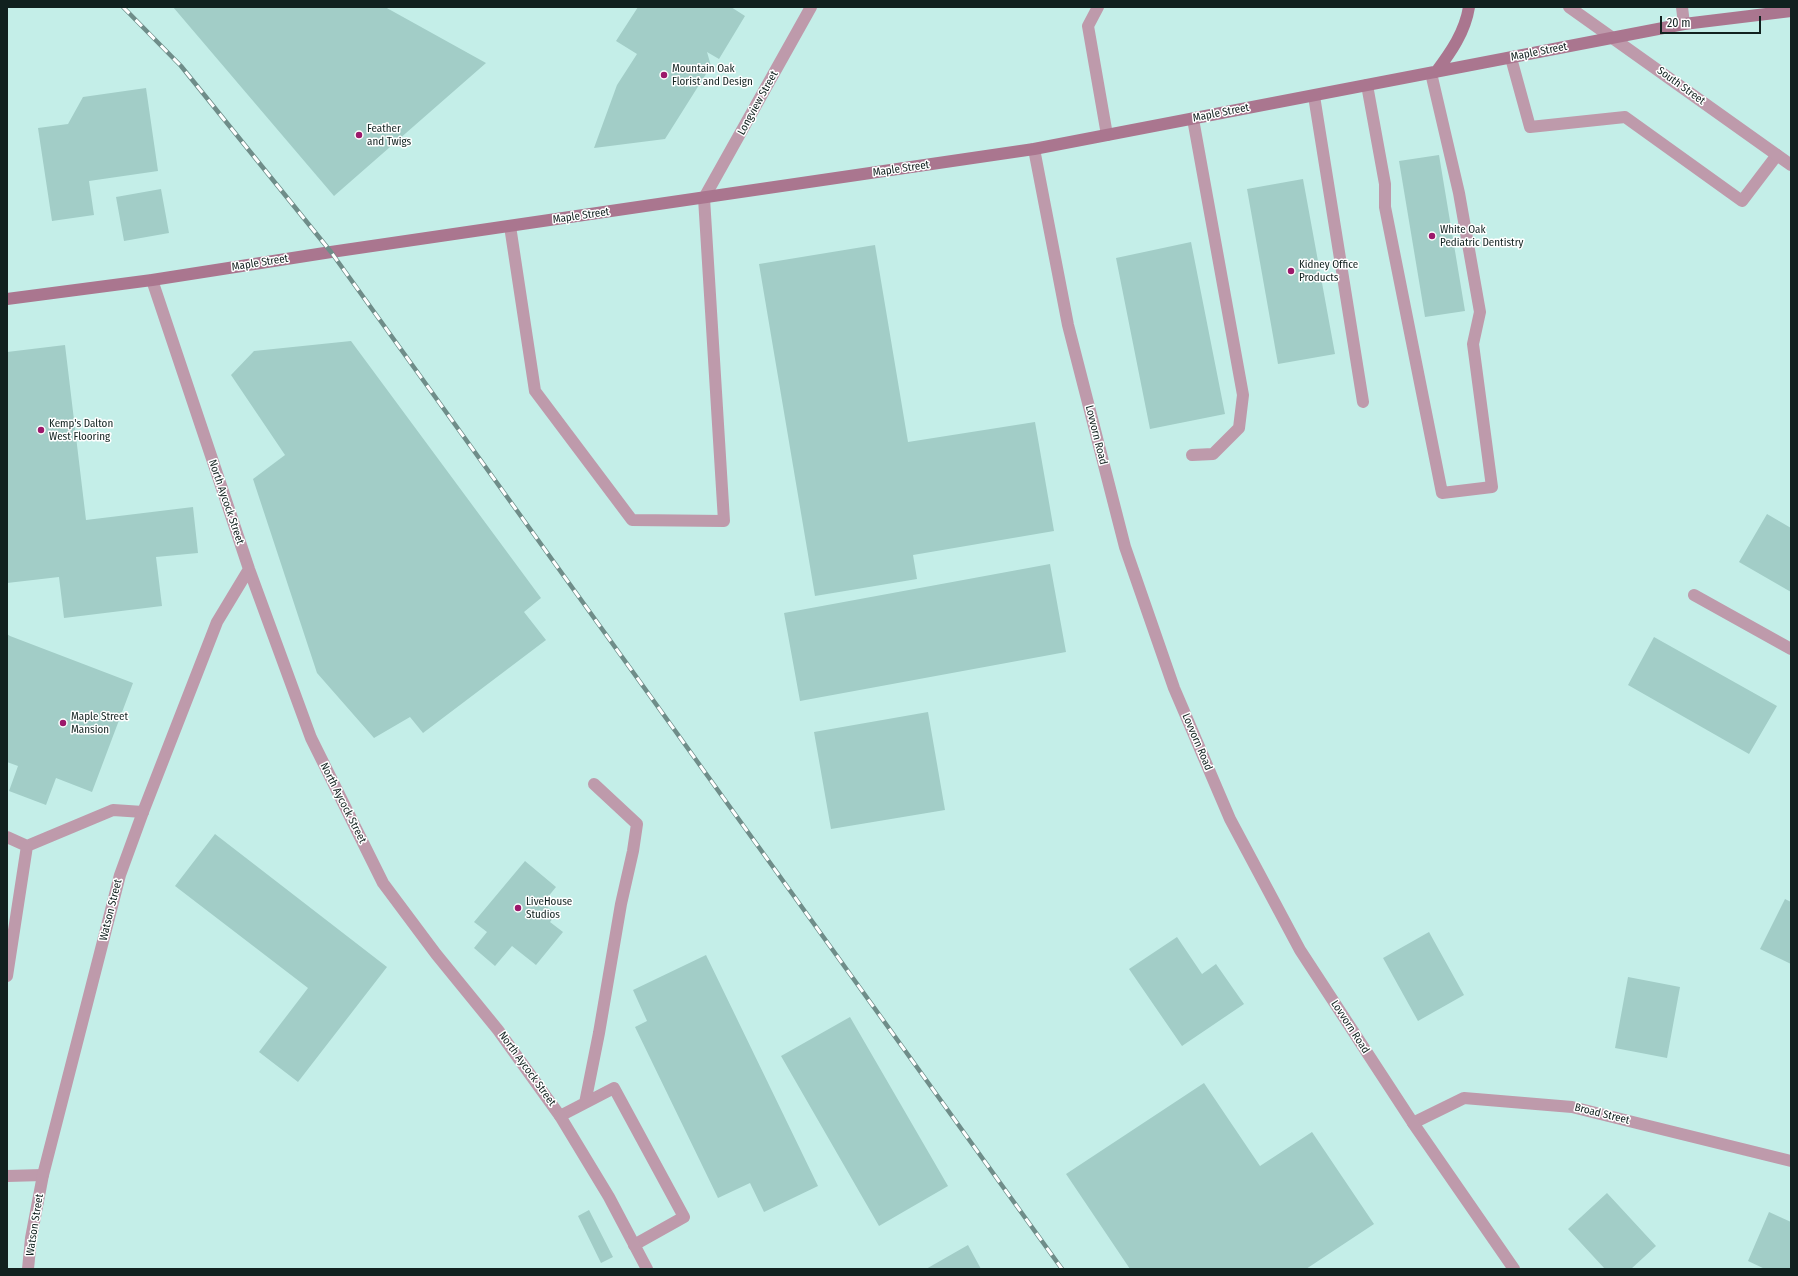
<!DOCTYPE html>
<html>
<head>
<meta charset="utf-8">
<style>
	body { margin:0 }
	#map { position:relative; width:1798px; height:1276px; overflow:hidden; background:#c4eee8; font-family:"Fira Sans Condensed",sans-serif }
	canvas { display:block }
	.frame { position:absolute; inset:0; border:8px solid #11211f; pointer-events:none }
	.scale { position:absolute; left:1660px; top:16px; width:101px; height:18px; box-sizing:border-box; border:2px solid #11211f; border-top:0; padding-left:5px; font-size:12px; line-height:14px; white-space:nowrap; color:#11211f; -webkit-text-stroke:3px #fff; paint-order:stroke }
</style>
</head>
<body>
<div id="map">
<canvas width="1798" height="1276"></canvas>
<div class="frame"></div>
<div class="scale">20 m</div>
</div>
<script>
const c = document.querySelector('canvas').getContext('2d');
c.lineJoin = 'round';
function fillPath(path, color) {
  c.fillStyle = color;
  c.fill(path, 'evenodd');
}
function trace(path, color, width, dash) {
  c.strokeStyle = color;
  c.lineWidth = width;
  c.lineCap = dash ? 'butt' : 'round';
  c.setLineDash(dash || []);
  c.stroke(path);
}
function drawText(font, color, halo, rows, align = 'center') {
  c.font = font + ' "Fira Sans Condensed",sans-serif';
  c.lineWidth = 3;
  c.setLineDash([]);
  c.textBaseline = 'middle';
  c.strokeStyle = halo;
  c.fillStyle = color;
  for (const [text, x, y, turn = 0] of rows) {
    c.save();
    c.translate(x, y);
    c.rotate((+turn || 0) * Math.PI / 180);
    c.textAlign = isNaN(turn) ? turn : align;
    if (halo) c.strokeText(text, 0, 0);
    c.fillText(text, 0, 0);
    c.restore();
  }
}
fillPath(new Path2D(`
	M173,7h212l101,56 -152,133z
	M638,7h93l14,9 -26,43 -12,-7 4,14 -46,73 -71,9 23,-63 20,-31 -21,-13z
	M146,88l12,83 -69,10 5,34 -42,6 -14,-93 30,-4 15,-27z
	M1439,155l26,156 -40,6 -26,-156z
	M1303,179l32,175 -57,10 -31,-175z
	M161,189l8,44 -45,8 -8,-44z
	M1191,242l34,172 -75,15 -34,-171z
	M875,245l33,197 127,-20 19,109 -141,24 4,24 -102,17 -56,-332z
	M351,341l190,257 -17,14 22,28 -123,93 -13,-16 -36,21 -57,-65 -64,-194 32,-24 -54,-80 23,-24z
	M65,345l21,175 107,-13 5,46 -42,4 6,49 -98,12 -5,-41 -52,6v-231z
	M1767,514l24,14v64l-52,-30z
	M1050,564l16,88 -266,49 -16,-88z
	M7,634l3,2 123,47 -41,109 -36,-14 -10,27 -37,-14 9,-25 -11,-4z
	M1654,637l123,69 -28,48 -121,-69z
	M928,712l17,98 -114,19 -17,-97z
	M215,834l172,133 -89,115 -39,-30 49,-64 -133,-102z
	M525,861l31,26 -13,16 13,11 -6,8 13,10 -27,33 -24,-19 -17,20 -21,-18 13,-16 -13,-10z
	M1785,899l6,3v62l-31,-15z
	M1429,932l35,63 -46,26 -35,-63z
	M1177,937l25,37 14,-10 28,40 -62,42 -53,-77z
	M706,955l112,231 -54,26 -14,-29 -32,15 -83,-171 12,-6 -14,-31z
	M1628,977l52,10 -13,71 -52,-10z
	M850,1017l98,169 -69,40 -98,-170z
	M1204,1083l56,83 52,-34 62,92 -68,45h-176l-64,-95z
	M1607,1193l49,53 -25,23h-26l-37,-40z
	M589,1210l24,47 -12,6 -23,-47z
	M1769,1212l22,10v47h-26l-17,-8z
	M968,1245l13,24h-55z`), '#a2cdc7');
trace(new Path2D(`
	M1098,7l-10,19 19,109
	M1682,7l2,17
	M1511,58l19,69 95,-10 117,84 35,-46
	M1367,85l18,99v23l57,286 50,-6 -19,-143 7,-32 -21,-119 -28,-120
	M1314,96l49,306
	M510,226l25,165 97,129 92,1 -20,-323
	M1192,455l21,-1 26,-26 4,-33 -50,-276
	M1694,595l97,54
	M7,837l20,9 86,-36 30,2
	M7,976l20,-130
	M585,1103l14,-70 22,-129 12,-53 4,-27 -43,-40
	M560,1116l54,-28 70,129 -50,28
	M7,1176l36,-1`), '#be9aab', 12);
trace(new Path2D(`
	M704,198l107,-191
	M152,280l97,289 62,169 72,145 53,71 62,76 62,86 49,81 38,72
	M1413,1123l51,-25 108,9 219,54
	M28,1269l3,-31 12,-63 77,-300 23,-63 74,-190 32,-53`), '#be9aab', 12);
trace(new Path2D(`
	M1569,7l222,158
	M1034,149l34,176 57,222 49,141 56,131 70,131 113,173 101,146`), '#be9aab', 12);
trace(new Path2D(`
	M1436,72c15,-20 29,-40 33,-65
	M7,299l145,-19 179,-28 703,-103 650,-125 107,-13`), '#aa768f', 12);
const rail = new Path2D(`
	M123,7l58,59 150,186 731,1017`);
trace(rail, '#6f8d89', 4.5);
trace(rail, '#fff', 3, [9]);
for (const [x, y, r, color] of [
	[664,75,4,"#9c186b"],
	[359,135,4,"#9c186b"],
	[1432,236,4,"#9c186b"],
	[1291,271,4,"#9c186b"],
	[41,430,4,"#9c186b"],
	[63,723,4,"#9c186b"],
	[518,908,4,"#9c186b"]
]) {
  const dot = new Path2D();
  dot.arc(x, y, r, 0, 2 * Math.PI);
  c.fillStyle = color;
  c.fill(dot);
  trace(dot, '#fff', 1.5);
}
drawText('11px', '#11211f', '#fff', [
	["Maple Street",1539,52,-11],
	["South Street",1681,86,36],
	["Longview Street",758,103,-61],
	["Maple Street",1221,113,-11],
	["Maple Street",901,169,-8],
	["Maple Street",581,216,-8],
	["Maple Street",260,263,-9],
	["Lovvorn Road",1096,435,76],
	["North Aycock Street",226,502,71],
	["Lovvorn Road",1197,742,67],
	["North Aycock Street",343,803,63],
	["Watson Street",111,910,-76],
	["Lovvorn Road",1350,1027,57],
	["North Aycock Street",527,1069,54],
	["Broad Street",1602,1114,14],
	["Watson Street",35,1225,-81]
]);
drawText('11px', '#11211f', '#fff', [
	["Mountain Oak",672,69],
	["Florist and Design",672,82],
	["Feather",367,129],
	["and Twigs",367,142],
	["White Oak",1440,230],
	["Pediatric Dentistry",1440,243],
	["Kidney Office",1299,265],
	["Products",1299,278],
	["Kemp's Dalton",49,424],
	["West Flooring",49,437],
	["Maple Street",71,717],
	["Mansion",71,730],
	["LiveHouse",526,902],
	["Studios",526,915]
], 'left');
</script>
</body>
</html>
